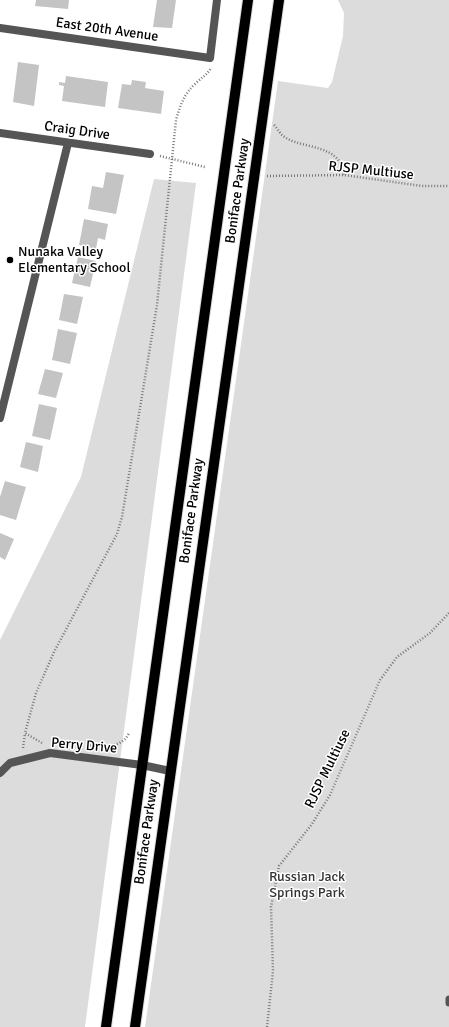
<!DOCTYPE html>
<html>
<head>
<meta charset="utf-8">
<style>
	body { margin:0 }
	canvas { display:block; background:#fff }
</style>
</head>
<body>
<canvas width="449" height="1027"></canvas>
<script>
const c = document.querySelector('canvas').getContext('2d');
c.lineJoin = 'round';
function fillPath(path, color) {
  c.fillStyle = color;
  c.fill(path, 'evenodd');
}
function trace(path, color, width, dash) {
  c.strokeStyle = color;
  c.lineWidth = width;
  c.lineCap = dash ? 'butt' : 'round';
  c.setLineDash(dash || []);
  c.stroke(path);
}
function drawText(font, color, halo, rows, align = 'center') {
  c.font = font + ' Signika,sans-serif';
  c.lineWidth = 3;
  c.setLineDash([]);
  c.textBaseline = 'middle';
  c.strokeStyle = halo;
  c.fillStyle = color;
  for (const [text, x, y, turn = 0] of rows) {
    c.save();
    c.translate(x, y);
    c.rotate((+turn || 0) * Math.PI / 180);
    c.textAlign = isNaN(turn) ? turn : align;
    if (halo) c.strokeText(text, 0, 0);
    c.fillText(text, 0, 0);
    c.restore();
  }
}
fillPath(new Path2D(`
	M338,0h111v1027h-304l133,-946 50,7 4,-6 11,-46 1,-23z
	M154,179l42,4 -111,844h-85v-387l81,-163z`), '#dcdcdc');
fillPath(new Path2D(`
	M36,0h33l-1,9 -33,-3z
	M157,0h19l-4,28 -19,-1z
	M18,62l21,3 -5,41 -21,-4z
	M66,76l42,6 -3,25 -43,-6 2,-15 -5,-1v-3l6,1z
	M132,80l14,2 -1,6 19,3 -3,23 -43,-6 4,-24 9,1z
	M106,172l18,3 -8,39 -28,-5 4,-23 11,2z
	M84,219l24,5 -3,16 -7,-2 -2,11 -17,-4z
	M78,257l18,4 -6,26 -18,-4z
	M64,294l19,3 -6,27 -18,-4z
	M58,329l19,4 -7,31 -18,-4z
	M45,369l18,4 -7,25 -18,-4z
	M39,404l18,4 -7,32 -18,-4z
	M26,442l17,4 -5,26 -18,-5z
	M5,481l21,6 -10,33 -16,-5v-18z
	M0,533l14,6 -9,21 -5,-3z`), '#c4c4c4');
const primary = new Path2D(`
	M106,1027l142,-1027
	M135,1027l144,-1027`);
trace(primary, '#dbdbdb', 12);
trace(new Path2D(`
	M274,125c3,3 5,7 8,10 15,13 45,9 57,26 3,4 4,10 5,14
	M160,156l45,11
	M267,176l77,-1 78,11h27
	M42,743l-17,-10 11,-40 18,-41 63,-118 5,-17 35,-212 19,-185c4,-14 8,-26 19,-36 6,-6 12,-9 16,-16
	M87,745c15,1 35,4 42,-12
	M23,748l2,-15
	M267,1027l6,-56 -2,-64 8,-41 33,-42 18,-29 50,-115 17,-23 33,-24 19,-20`), '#777', 2.5, [1, 2]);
trace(new Path2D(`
	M449,999v4`), '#555', 7);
trace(new Path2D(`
	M0,28l210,30 7,-58
	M0,133l150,21
	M0,418l68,-275
	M0,773l10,-10 40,-10 92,12 28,6`), '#555', 8);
trace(primary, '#000', 10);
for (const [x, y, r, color] of [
	[10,260,4,"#000"]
]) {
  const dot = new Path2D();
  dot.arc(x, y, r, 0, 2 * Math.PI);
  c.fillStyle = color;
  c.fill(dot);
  trace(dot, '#fff', 1.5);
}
drawText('14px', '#000', '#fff', [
	["East 20th Avenue",107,30,8],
	["Craig Drive",77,131,8],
	["RJSP Multiuse",371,171,6],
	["Boniface Parkway",238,191,-82],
	["Boniface Parkway",192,511,-82],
	["Perry Drive",84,746,5],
	["RJSP Multiuse",328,769,-64],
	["Boniface Parkway",147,832,-82]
]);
drawText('14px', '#000', '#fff', [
	["Nunaka Valley",18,252],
	["Elementary School",18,268]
], 'left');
drawText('14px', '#333', '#fff', [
	["Russian Jack",307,877],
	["Springs Park",307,893]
]);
</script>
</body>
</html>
